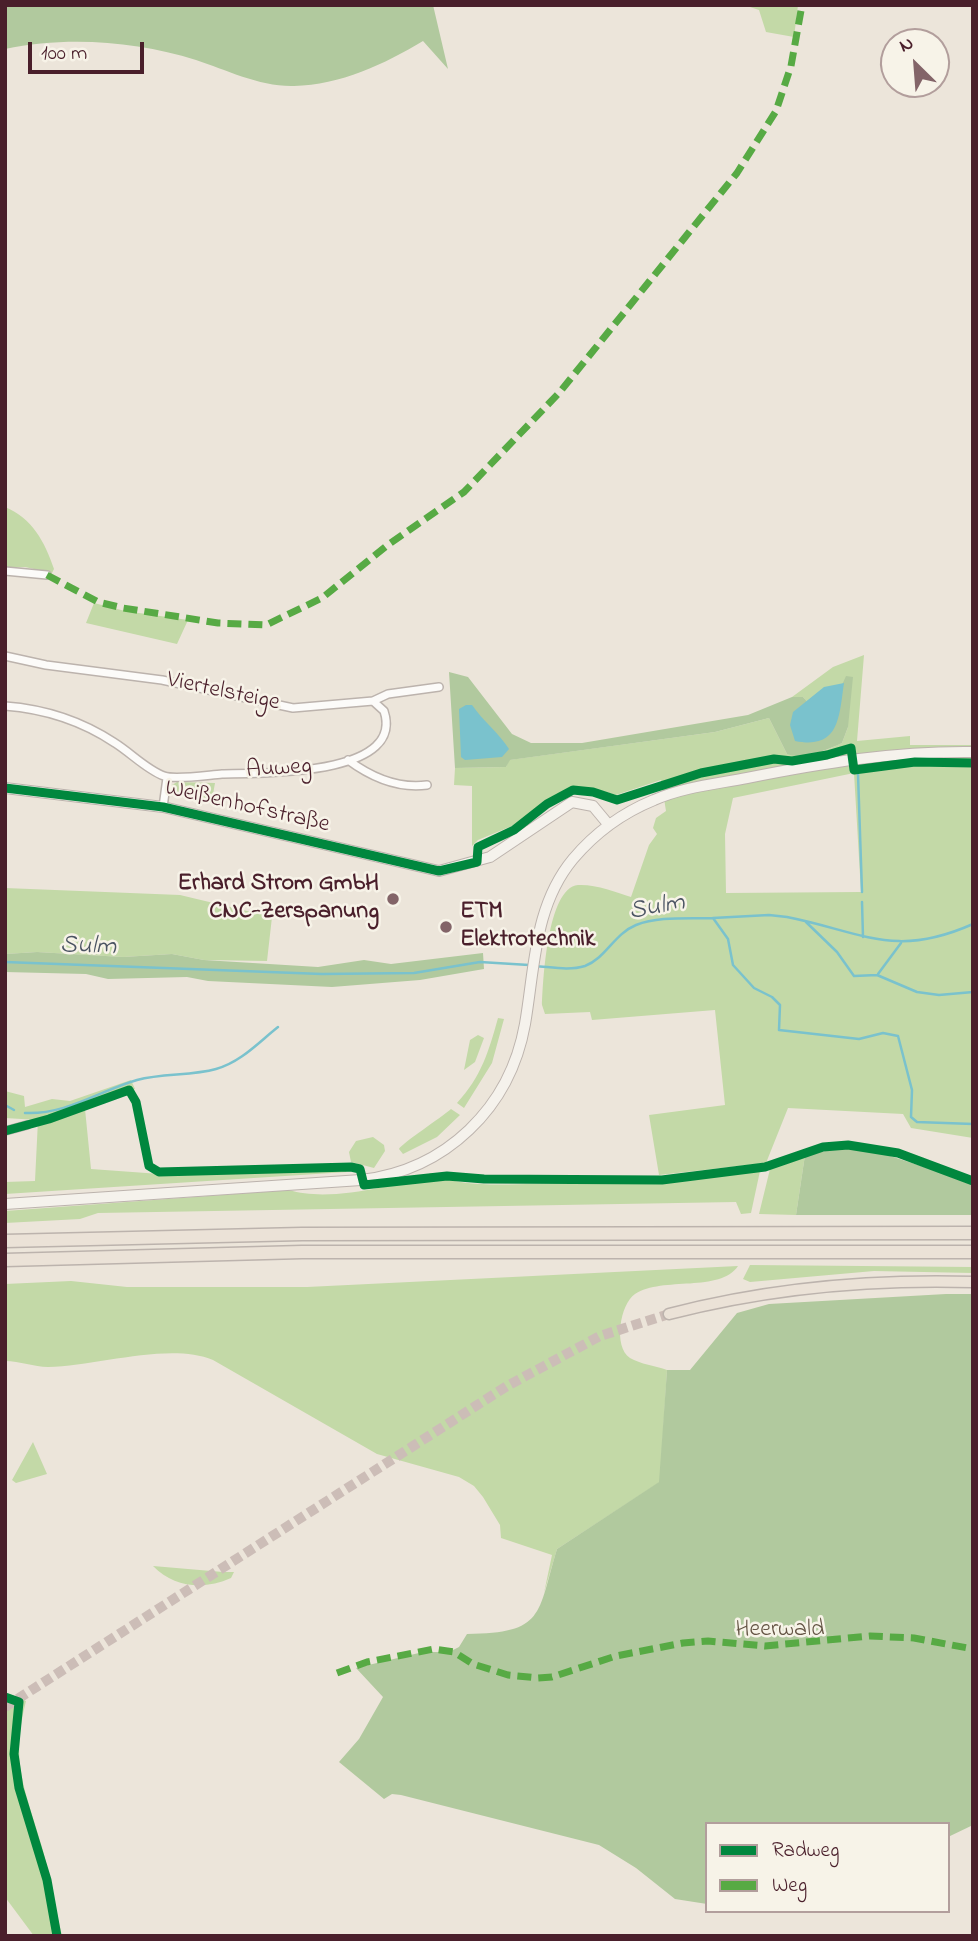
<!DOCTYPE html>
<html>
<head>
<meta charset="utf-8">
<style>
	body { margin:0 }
	#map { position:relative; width:978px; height:1941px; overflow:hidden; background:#ece5da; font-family:"Indie Flower",sans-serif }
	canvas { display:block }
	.frame { position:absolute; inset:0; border:7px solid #4a1f2b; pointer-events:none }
	.legend { position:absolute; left:705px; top:1822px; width:245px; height:91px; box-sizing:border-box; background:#f7f3e8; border:2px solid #b29e9c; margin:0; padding:9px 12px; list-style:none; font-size:21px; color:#4a1f2b }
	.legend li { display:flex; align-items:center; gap:14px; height:35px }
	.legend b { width:35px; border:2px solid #b29e9c }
	.north { position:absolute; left:880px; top:28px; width:70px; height:70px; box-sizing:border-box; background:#f7f3e8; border:2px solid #b29e9c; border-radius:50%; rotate:335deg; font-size:19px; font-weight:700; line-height:28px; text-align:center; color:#4a1f2b }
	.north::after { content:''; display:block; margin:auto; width:24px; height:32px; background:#836468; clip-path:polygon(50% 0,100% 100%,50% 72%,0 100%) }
	.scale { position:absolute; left:28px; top:42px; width:116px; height:32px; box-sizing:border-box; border:4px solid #4a1f2b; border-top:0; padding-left:9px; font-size:21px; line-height:24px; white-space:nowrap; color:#4a1f2b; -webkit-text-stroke:5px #f7f3e8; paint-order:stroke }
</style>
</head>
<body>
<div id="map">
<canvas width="978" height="1941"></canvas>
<div class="frame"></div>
<ul class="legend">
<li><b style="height:9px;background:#00873e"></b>Radweg</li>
<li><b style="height:9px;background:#57aa44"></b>Weg</li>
</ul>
<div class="north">N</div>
<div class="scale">100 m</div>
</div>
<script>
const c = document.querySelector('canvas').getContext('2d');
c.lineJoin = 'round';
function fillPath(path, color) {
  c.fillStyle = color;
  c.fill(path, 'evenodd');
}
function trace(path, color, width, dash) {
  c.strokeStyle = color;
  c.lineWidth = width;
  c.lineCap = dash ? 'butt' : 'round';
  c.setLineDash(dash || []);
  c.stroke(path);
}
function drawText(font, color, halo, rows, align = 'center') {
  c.font = font + ' "Indie Flower",sans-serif';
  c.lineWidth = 5;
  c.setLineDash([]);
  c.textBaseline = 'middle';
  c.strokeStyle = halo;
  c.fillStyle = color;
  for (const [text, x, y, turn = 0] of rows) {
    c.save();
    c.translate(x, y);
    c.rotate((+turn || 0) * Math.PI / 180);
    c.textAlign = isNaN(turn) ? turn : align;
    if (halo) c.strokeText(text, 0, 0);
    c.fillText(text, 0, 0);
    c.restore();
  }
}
fillPath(new Path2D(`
	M758,5h40l-4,32 -28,-5 -7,-22 -9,-3z
	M5,507c27,11 40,35 49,62l-2,4 -27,-6 -20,1z
	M94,603l31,8 63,9 -11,24 -91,-21z
	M864,655l-7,86 53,-5v9h63v393l-62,-10 -8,-14 -115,-6 -22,55 -107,12 -10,-60 76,-10 -10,-95 -123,10 -2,-8 -45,2 -3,-9c1,-23 5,-117 36,-120 17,-1 38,7 53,12l18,-52 8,-11 -4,-6 3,-10 10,-7 -5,-31 -45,15 -24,-7 -25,1 -55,37 -34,14 -6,6v-60l-18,-1 1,-17 51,-1 3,-7 206,-28 54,-14 18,36 37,-3 18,-8 6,-16h-19l-26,-30h-11l41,-30zM854,773l7,119 -135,1 -1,-59 8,-36z
	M177,782l38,1 -3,17 -41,-6 1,-9z
	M5,888l175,7 92,22 -5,44 -63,-1 -32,-6 -49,3 -86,-5 -32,2z
	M498,1018l6,1 -12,44 -28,45 -7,-5c24,-26 32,-52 41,-85z
	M478,1035l6,3 -9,24 -11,8 6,-30z
	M131,1080l4,9 -50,20 6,60 69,5 182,-6 5,4 -342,22v-12l30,-1 3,-61 -33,-2v-27l19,5 1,11 27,-8 18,2z
	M451,1109l9,6 -23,22 -34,17 -4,-5c2,-5 43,-32 52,-40z
	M373,1137l11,8 1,6 -11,17 -23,-6 -2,-10 7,-11z
	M805,1155l-9,60 -37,-1 11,-45z
	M760,1171l-9,42 -10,1 -5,-12 -638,11 -18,6 -75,4v-12l284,-21c37,12 106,-3 142,-17 31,15 71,11 105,11 78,0 146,-4 224,-13z
	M750,1265l223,2v6l-99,-2 -124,11 -7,-3z
	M738,1266c-18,27 -75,10 -103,28 -15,10 -22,53 -5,64 10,6 26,8 37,12l-7,112 -103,67 -13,44 8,-38 -51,-17 -1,-13 -17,-28 -9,-11 -15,-9 -82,-23 -164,-94c-44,-18 -115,6 -165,7 -14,0 -28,-6 -43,-6v-77l66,-3 56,6h180z
	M33,1442l14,32 -31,9 -4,-3z
	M153,1566l70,6h11l-3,6c-27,12 -56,10 -78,-12z
	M5,1692l21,9c-16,62 -1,87 16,146 8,29 13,59 20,89h-28l-29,-39z`), '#c3d9a7');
fillPath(new Path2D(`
	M5,5h428l15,64 -25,-28c-38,23 -83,44 -129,45 -34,1 -67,-16 -98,-26 -60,-19 -129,-24 -191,-11z
	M449,672l19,5 44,57 19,9h51l166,-28 44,-18h11l10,11 29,-23 4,-9 7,1 -5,50 -6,16c-15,7 -39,17 -55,11l-18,-36 -54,14 -205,28 -4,7 -51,1z
	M37,952l86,5 49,-3 32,6 114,7 46,-7 27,4 92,-11 1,16 -64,11 -88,7 -124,-6 -21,-4 -79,2 -22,-5 -81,-2v-18z
	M846,1147l29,4 98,32v32h-177l9,-60z
	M946,1294h27v531l-25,12v-13h-241v80l-32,-5 -39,-31 -37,-23 -198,-50 -9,-1 -8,5 -45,-37 20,-23 24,-42 -27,-29 67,-16h26l10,-5 8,-13c78,-1 70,-19 90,-85l102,-67 8,-112h23l47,-57 32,-9z`), '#b1c99e');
fillPath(new Path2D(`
	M844,683c-5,33 -4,67 -49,58l-5,-16 3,-13 31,-25z
	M466,705h6c11,16 27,28 37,44l-7,8 -37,3 -4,-3 -2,-48z`), '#7ac2cd');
trace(new Path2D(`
	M858,774l4,118
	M862,902l1,35
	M713,918l56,-3 18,2c76,15 107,42 186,7
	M806,922l31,30 17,24 23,-1 40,17 22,3 34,-3
	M5,962l317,12 92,-1 66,-11 49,3
	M535,966c16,1 34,5 50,0 21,-8 29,-32 51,-41 23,-9 52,-6 77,-7l15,21 5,26 21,23 18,9 8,8 -1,25 80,9 24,-6 15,3 14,54 -1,27 6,5 56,2
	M878,974l23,-31
	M5,1105l9,5
	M25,1113c41,2 74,-22 112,-33 26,-7 54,-4 79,-11 25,-7 43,-27 62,-42`), '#7ac2cd', 2.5);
trace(new Path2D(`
	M5,1707l502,-321 93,-50 69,-22`), '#ccbdb7', 10, [10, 5]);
const street = new Path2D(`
	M5,571l42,4
	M5,656l41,9 116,15 131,28 80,-7 15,-7 51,-7
	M5,706c40,3 77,15 110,37 16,10 32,27 49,33 11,4 44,-1 58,-2 36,-1 184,3 162,-63l-11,-10
	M348,760c23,17 49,29 79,25
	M163,807l4,-29
	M5,1131l22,-6`);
const secondary = new Path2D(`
	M5,788l158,19 276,64 51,-14 82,-55 21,4 15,18
	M5,1204l356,-24c85,-10 149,-72 164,-156 10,-58 9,-118 48,-165 22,-26 49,-46 81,-59 29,-13 62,-16 93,-22 75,-15 148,-27 226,-26`);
const primary = new Path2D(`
	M669,1314c100,-26 200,-35 304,-32`);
const highway = new Path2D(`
	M5,1241l297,-7 671,-1
	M5,1260l297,-8h671`);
trace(street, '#bcb3ad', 10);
trace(secondary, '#bcb3ad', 12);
trace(primary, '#bcb3ad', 13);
trace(highway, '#bcb3ad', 15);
trace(street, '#fcfbf9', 7);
trace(secondary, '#f5f2ec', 10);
trace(primary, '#ebe2d7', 10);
trace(highway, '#ebe2d7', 12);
trace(new Path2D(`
	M47,575l51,27 25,6 95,15 48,2 56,-27 67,-54 75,-52 95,-99 178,-220 39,-62 15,-45 11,-61
	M337,1673l30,-11 67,-13 20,3 19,12 35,11 30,3 14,-1 64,-21 67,-13 25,-2 57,5 105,-10 44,2 59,11`), '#57aa44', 7, [14, 7]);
trace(new Path2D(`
	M5,788l158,19 276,64 38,-9 1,-15 36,-17 33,-26 26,-14 20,2 24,8 84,-27 73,-14 18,2 35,-6 24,-7 3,22 61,-8 58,1
	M5,1131l44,-12 80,-29 7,12 13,64 10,6 192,-5 9,2 4,16 83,-9 37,3 178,1 103,-13 58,-20 25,-2 50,8 75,28
	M5,1697l14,5 -5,52 5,34 28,92 10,56`), '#00873e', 9);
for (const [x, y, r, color] of [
	[393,899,7,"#836468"],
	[446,927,7,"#836468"]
]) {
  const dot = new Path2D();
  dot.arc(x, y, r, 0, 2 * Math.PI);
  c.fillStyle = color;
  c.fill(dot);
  trace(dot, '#f7f3e8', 2.5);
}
drawText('24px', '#4a1f2b', '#f7f3e8', [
	["Viertelsteige",223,693,12],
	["Auweg",279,770,-4],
	["Weißenhofstraße",247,808,13]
]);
drawText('bold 24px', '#4a1f2b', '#f7f3e8', [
	["Erhard Strom GmbH",379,885],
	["CNC-Zerspanung",379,913],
	["ETM",460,913,"left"],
	["Elektrotechnik",460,941,"left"]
], 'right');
drawText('24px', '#645444', '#f7f3e8', [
	["Heerwald",780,1631]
]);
drawText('italic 26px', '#4a5362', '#f7f3e8', [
	["Sulm",657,909,-10],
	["Sulm",88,948,2]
]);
</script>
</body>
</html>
